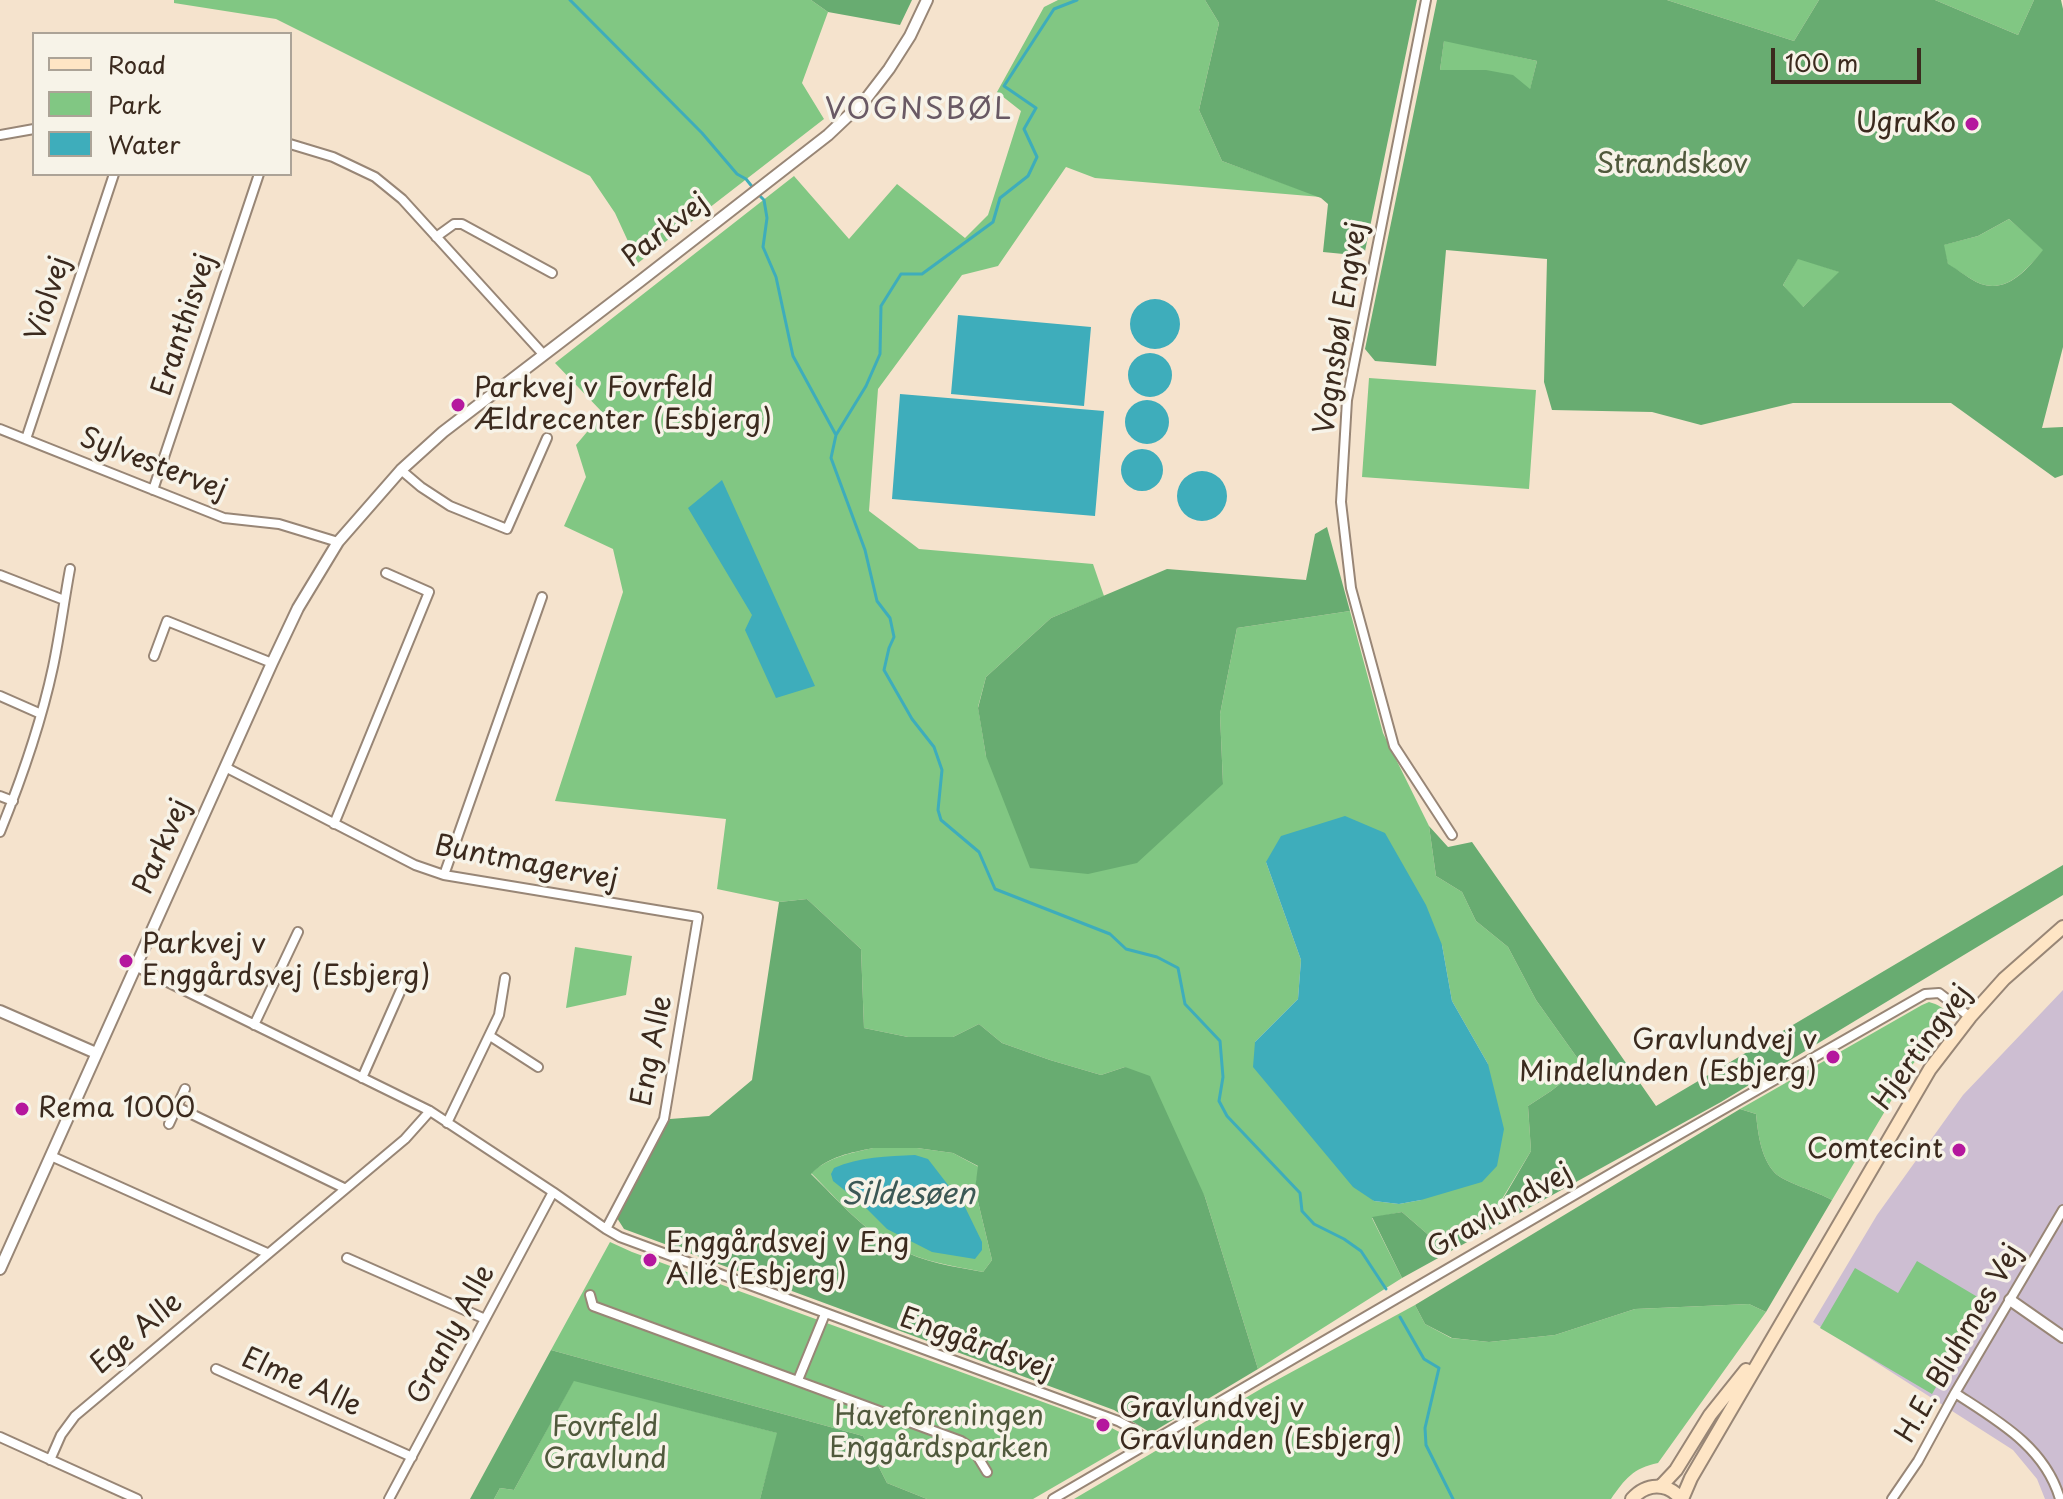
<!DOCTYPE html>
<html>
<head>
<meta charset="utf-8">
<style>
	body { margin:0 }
	#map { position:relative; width:2063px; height:1499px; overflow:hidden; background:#f5e3cd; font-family:"Playpen Sans",sans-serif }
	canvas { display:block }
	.legend { position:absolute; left:32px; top:32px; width:260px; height:144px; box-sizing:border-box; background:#f7f3e8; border:2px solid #aca397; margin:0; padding:10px 14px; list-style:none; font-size:24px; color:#3b2a1e }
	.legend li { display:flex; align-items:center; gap:16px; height:40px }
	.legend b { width:40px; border:2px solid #aca397 }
	.scale { position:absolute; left:1771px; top:48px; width:150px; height:36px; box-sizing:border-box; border:4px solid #3b2a1e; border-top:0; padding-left:10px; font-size:24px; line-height:28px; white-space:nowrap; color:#3b2a1e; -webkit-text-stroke:6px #f7f3e8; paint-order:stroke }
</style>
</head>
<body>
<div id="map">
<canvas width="2063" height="1499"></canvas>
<ul class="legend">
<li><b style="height:10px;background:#fee5c5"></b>Road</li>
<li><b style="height:22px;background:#81c783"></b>Park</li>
<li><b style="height:22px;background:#3eadbb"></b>Water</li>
</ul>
<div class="scale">100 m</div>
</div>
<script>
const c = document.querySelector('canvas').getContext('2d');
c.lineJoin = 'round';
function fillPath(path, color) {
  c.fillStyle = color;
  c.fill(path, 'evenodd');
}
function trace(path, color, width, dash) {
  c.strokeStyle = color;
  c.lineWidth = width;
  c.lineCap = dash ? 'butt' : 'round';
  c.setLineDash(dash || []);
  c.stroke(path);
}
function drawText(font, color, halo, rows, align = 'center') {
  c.font = font + ' "Playpen Sans",sans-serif';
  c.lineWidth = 7;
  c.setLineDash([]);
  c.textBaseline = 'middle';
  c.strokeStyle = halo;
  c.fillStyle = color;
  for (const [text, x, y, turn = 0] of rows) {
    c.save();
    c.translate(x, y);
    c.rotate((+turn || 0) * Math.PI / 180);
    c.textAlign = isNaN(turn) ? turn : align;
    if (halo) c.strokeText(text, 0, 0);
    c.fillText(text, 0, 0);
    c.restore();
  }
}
fillPath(new Path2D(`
	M2063,990v509h-18l-8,-20 -24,-29 -200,-128 64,-107 86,-120z`), '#cdbed2');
fillPath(new Path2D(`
	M174,0h637l17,12 -26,71 22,36 -186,144 -23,-50 -25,-37 -314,-157 -102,-16z
	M1058,0h147l14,23 -20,87 23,51 99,36 -226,-19 -29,-11 -68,99 -36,9 -84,114 -9,122 50,38 174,15 11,32 -53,22 -65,59 -8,30 8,49 237,28 -3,-70 17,-86 113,-17 33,122 46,93 7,50 26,16 14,29 32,26 28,53 47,66 -32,25 -23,15 3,45 -32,53 -67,34 -30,-26 -30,6 30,60 -144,91 -53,-172 -80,-130 -24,8 -51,-15 -48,-17 -23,-19 -26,13h-45l-44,-9 -3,-79 -54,-50 -28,3 -62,-13 9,-70 -171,-18 68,-209 -10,-43 -49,-23 22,-49 -10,-32 27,-32 -48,-50 239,-187 55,63 48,-55 68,54 23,-23 33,-104 -24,-19 47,-85zM1266,862l176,83 10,56 36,63 -67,136 -22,4 -25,-3 -119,-159 43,-43 3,-39z
	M1667,0h152l-25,41z
	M1935,0h99l-16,35z
	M1444,40l93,21 -7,29 -90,-20z
	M2009,219l35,31c-17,18 -35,43 -63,34 -11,-4 -22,-14 -33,-19l-5,-20 35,-9z
	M1798,258l42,14 -38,36 -19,-23z
	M1369,378l167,12 -7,99 -167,-12z
	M575,947l57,9 -6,39 -60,13z
	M1929,1002c8,2 18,7 20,15l-36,47 -81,136c-14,-8 -48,-18 -57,-27 -14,-15 -17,-39 -19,-59l-16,-5 182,-104z
	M873,1148h44l36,5 26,14 -4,22 17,71 -9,12c-29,-6 -60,-10 -86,-24 -34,-18 -59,-48 -86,-75 20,-17 37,-19 62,-25z
	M610,1242l22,10 474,173 19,10 3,9 -95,55h-106l-40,-16 -24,-47 -312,-86z
	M1917,1261l69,41 -54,92 -112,-66 35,-60 43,25z
	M1749,1304l17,8 -108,151c-25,5 -33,16 -47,36h-537l190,-112 151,-82 10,19 26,14 38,4 66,-7 80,-26z
	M574,1380l204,53 -18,66h-266l6,-11 14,2z`), '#81c783');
fillPath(new Path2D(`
	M811,0h101l-12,25 -72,-13z
	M1205,0h212l-53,256 -41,-4 5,-48 -7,-6 -99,-37 -23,-51 20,-87z
	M1437,0h230l127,41 25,-41h116l83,35 16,-35h27l2,9v338l-21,81 21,-1v48l-8,3 -104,-75h-158l-92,22 -49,-13 -100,-2 -8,-28 3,-123 -101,-9 -10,116 -61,-5 -10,-12zM1444,41l93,20 -7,28 -17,-14 -27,-5h-46zM2009,219l34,31c-15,18 -34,43 -62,34 -11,-4 -22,-14 -33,-20l-4,-19 34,-9zM1798,259l41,13 -36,35 -20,-22z
	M1327,527l23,84 -113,17 -17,86 3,70 -86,79 -49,11 -58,-6 -44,-112 -8,-48 8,-31 65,-59 116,-49 139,11 9,-46z
	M1429,826l19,21 24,-5 184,264 407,-241v30l-342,207 -319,176 -30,-61 30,-5 30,26 68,-34 31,-53 -3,-45 23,-15 32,-25 -47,-66 -28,-53 -32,-26 -14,-29 -26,-16z
	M807,899l54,50 3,79 44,9h45l26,-13 23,19 48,17 51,15 24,-8 25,9 55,121 53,172 -107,64 -37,-23 -490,-181 -7,-11 53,-99 39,-3 43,-36 27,-178zM873,1148h44l36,5 25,13 -3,23 17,71 -9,12c-28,-5 -60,-10 -86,-24 -33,-17 -59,-48 -86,-74 18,-18 39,-21 62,-26z
	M1740,1109l16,5c2,20 5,44 19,59 9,9 43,19 57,27l-66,112 -17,-8 -114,5 -80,26 -66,7 -37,-4 -27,-14 -10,-19z
	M551,1350l312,86 24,47 40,16h-167l17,-66 -203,-52 -60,109 -14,-2 -6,11h-24z`), '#68ac71');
fillPath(new Path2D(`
	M1130 324a25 25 0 1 1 50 0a25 25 0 1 1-50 0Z
	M958,315l133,12 -7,79 -133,-12z
	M1128 375a22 22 0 1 1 44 0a22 22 0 1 1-44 0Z
	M900,394l204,17 -9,105 -203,-17z
	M1125 422a22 22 0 1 1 44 0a22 22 0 1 1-44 0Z
	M1121 470a21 21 0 1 1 42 0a21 21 0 1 1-42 0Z
	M1177 496a25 25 0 1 1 50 0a25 25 0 1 1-50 0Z
	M722,480l93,206 -39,12 -31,-68 7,-15 -64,-107z
	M1345,816l40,17 41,72 16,40 10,56 36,63 16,65 -7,37 -15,16 -61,18 -22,4 -25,-3 -21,-14 -100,-120 2,-25 43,-43 3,-39 -35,-98 15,-26z
	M915,1155l13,4 37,48 17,35v8l-7,9 -43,-7 -45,-23 -24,-24 -30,-24 -2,-7 3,-6c25,-11 54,-12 81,-13z`), '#3eadbb');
trace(new Path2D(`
	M570,0l132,133 35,41 9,5 8,10
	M759,195l5,5 3,18 -4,29 13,30 17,79 43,79 -5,23 34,92 12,51 13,17 4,19 -5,11 -5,22 28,49 22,28 8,23 -4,40 3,10 38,32 16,37 115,45 16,15 31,8 21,11 7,36 35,37 3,36 -4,24 8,15 73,77 2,18 12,13 30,15 17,12 25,38
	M836,435l30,-49 14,-32 1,-48 20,-32h21l71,-52 7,-24 28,-22 9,-19 -13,-28 12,-21 -32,-22 50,-77 23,-9
	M1400,1317l24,42 15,9 -14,60 1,17 27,54`), '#3eadbb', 3);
const minor = new Path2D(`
	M1426,0l-79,400 -6,102 10,86 43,158 58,89
	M0,135l34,-6
	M290,144l43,13 42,20 27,22 141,155
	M436,237l18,-13h8l90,49
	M0,429l224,89 55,6 59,18
	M26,439l88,-265
	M401,470l20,17 29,19 57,23 40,-91
	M153,490l106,-316
	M0,575l64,25
	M154,656l13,-35 105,42
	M0,696l41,18
	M225,767l190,98 29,10 254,42 -34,202 -58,110
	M0,796l13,5
	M334,824l95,-232 -43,-19
	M0,832c22,-54 41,-109 53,-165 7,-33 11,-66 17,-98
	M444,875l98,-278
	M137,967l293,144 123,81 53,37 14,8 498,184 17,9 12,13
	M254,1025l44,-93
	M490,1036l48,31
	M362,1078l46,-104
	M177,1107l167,81
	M447,1123l52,-108 6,-37
	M169,1124l16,-35
	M51,1156l216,97
	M347,1258l138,61
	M590,1295l3,11 368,135 12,8 14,23
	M216,1369l196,88
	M798,1380l27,-66
	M1955,1393c43,28 90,54 105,106
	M0,1437l137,62
	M50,1460l11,-25 14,-19 330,-277 25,-28
	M389,1499l164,-307
	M1053,1499l571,-333 301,-172 14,-1 31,24
	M1892,1499l26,-38 37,-68 108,-183`);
const tertiary = new Path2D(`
	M0,1011l96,42
	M0,1269l272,-606 26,-55 40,-66 63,-72 42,-38 196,-150 189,-147 38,-36 23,-30 21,-33 17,-36
	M2010,1300l53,37`);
const secondary = new Path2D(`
	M1661,1486l15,-16 34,-55 36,-45
	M1632,1499c14,-16 35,-17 49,0
	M1682,1499l9,-21 239,-409 40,-52 34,-38 59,-52`);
trace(minor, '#988676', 12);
trace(tertiary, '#988676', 14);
trace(secondary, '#988676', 16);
trace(minor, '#fff', 8);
trace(tertiary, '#fff', 10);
trace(secondary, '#fee5c5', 12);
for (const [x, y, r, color] of [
	[1972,124,8,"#b5179e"],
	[458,405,8,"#b5179e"],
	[126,961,8,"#b5179e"],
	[1833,1057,8,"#b5179e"],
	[22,1109,8,"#b5179e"],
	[1959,1150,8,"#b5179e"],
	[650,1260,8,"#b5179e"],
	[1103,1425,8,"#b5179e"]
]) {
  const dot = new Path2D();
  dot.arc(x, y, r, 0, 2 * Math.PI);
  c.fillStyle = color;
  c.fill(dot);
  trace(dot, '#f7f3e8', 3);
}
drawText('28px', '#3b2a1e', '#f7f3e8', [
	["UgruKo",1956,124,"right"],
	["Parkvej v Fovrfeld",474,389],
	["Ældrecenter (Esbjerg)",474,421],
	["Parkvej v",142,945],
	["Enggårdsvej (Esbjerg)",142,977],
	["Gravlundvej v",1817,1041,"right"],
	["Mindelunden (Esbjerg)",1817,1073,"right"],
	["Rema 1000",38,1109],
	["Comtecint",1943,1150,"right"],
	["Enggårdsvej v Eng",666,1244],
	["Allé (Esbjerg)",666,1276],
	["Gravlundvej v",1119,1409],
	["Gravlunden (Esbjerg)",1119,1441]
], 'left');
drawText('28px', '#50593c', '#f7f3e8', [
	["Strandskov",1672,165],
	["Haveforeningen",939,1417],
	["Enggårdsparken",939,1449],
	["Fovrfeld",605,1428],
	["Gravlund",605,1460]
]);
drawText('28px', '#3b2a1e', '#f7f3e8', [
	["Parkvej",666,231,-38],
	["Violvej",49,299,-72],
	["Eranthisvej",185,325,-72],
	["Vognsbøl Engvej",1342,328,-81],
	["Sylvestervej",153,465,21],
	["Parkvej",163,847,-66],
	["Buntmagervej",526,864,11],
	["Hjertingvej",1923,1048,-54],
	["Eng Alle",653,1051,-79],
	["Gravlundvej",1500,1212,-30],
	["Ege Alle",137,1334,-40],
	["Granly Alle",452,1335,-62],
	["H.E. Bluhmes Vej",1960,1344,-60],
	["Enggårdsvej",976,1345,20],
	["Elme Alle",301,1383,24]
]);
c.letterSpacing = '2px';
drawText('30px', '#695964', '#f7f3e8', [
	["VOGNSBØL",919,111]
]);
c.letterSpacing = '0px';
drawText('italic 30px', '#3c5855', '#f7f3e8', [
	["Sildesøen",908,1196]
]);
</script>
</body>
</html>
